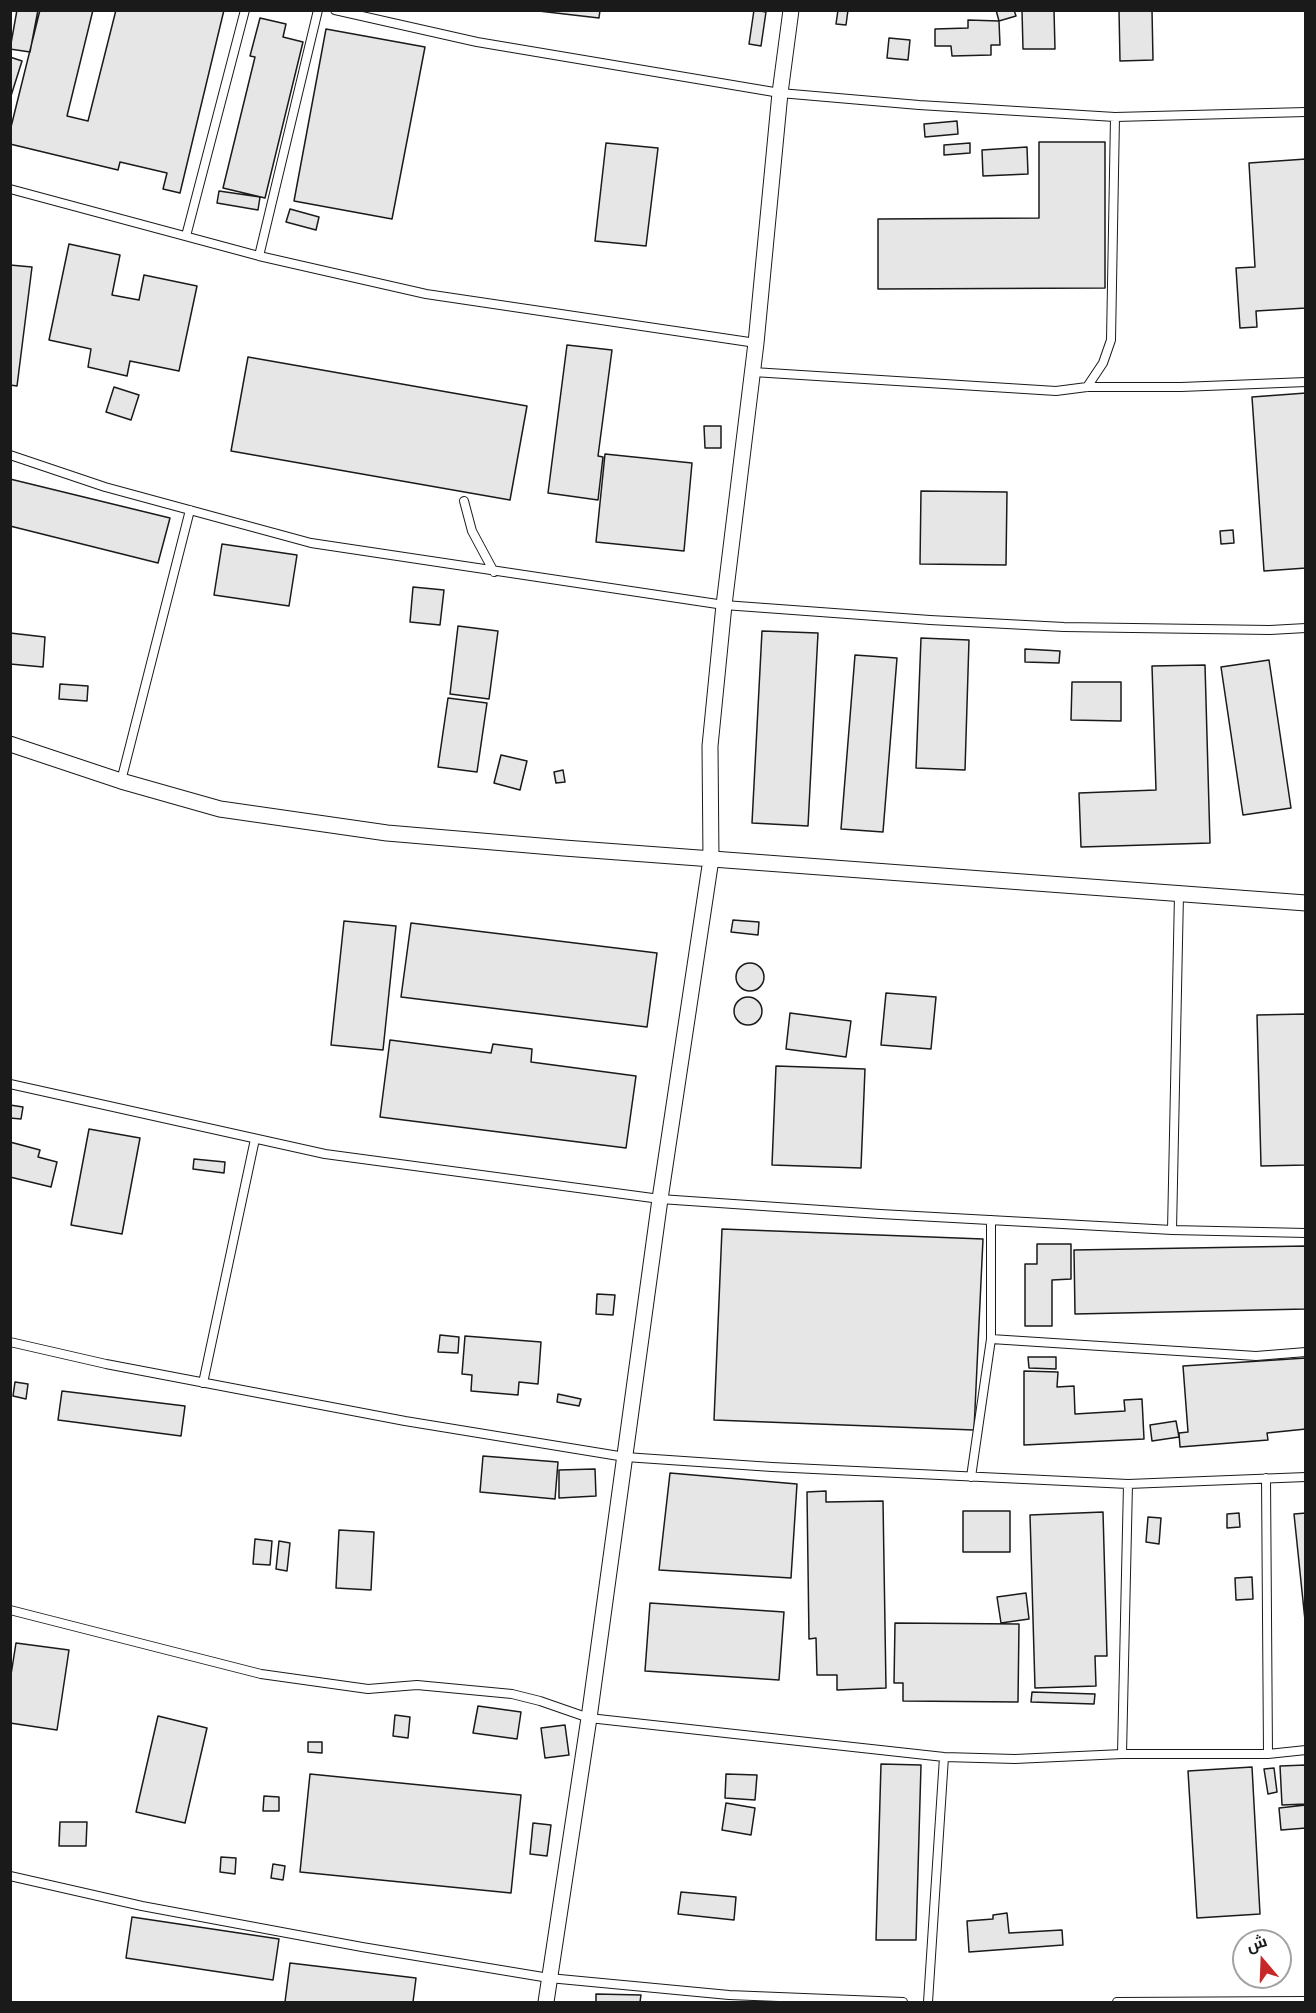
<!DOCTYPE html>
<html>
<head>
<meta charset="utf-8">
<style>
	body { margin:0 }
	#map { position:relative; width:1316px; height:2013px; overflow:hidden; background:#fff; font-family:"Varela Round",Cairo,sans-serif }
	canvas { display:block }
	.frame { position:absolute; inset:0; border:12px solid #1a1a1a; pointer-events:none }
	.north { position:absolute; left:1232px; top:1929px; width:60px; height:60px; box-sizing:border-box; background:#fff; border:2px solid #a3a3a3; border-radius:50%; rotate:341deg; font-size:16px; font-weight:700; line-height:24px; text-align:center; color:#1a1a1a }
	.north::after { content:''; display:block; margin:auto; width:21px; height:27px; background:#c62828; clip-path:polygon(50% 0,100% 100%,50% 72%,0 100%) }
</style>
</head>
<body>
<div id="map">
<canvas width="1316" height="2013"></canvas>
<div class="frame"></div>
<div class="north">ش</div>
</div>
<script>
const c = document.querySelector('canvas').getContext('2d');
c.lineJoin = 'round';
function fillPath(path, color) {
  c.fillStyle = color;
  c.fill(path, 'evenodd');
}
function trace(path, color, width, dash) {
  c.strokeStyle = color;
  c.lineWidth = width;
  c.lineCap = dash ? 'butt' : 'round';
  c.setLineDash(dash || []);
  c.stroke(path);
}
const building = new Path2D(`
	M17,10h21l-8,42 -20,-3z
	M40,10h53l-26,106 21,5 28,-111h108l-44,183 -17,-4 4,-16 -47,-11 -2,8 -108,-26v-13z
	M530,10h70l-1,8z
	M754,10l12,2 -5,34 -12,-2z
	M838,10h10l-2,15 -10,-1z
	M996,10h18l2,6 -17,5z
	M1022,10h32l1,39h-32z
	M1119,10h33l1,50 -33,1z
	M260,18l26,6 -3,13 20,5 -38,156 -42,-10 32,-131 -5,-1z
	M968,20l31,1 1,24h-9v10l-39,1 -1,-10h-16v-17l33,-1z
	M326,29l99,18 -33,172 -98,-18z
	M889,38l21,2 -2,20 -21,-2z
	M10,57l12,4 -12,38z
	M957,121l1,13 -33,3 -1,-13z
	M1039,142h66v146l-227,1v-70l161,-1z
	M606,143l52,5 -12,98 -51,-5z
	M970,143v10l-26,2v-10z
	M1027,147l1,27 -45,2 -1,-26z
	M1306,159v149l-50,3 1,16 -17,1 -4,-60 19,-1 -6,-104z
	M219,191l41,6 -2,13 -41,-7z
	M290,209l29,8 -3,13 -30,-8z
	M69,244l51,11 -8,40 27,5 5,-25 53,11 -18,85 -49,-10 -3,15 -39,-9 3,-18 -42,-9z
	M10,265l22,2 -15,119 -7,-1z
	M567,345l45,5 -14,106 5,1 -5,43 -50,-7z
	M248,357l279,49 -17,94 -279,-49z
	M114,387l25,8 -8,25 -25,-8z
	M1306,393v175l-42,3 -12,-174z
	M704,426h17v22h-16z
	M605,454l87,9 -8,88 -88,-9z
	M10,479l160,39 -12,45 -148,-37z
	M921,491l86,1 -1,73 -86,-1z
	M1233,530l1,13 -13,1 -1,-13z
	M222,544l75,11 -8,51 -75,-11z
	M413,587l31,3 -4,35 -30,-3z
	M458,626l40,5 -9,68 -39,-5z
	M762,631l56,2 -10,193 -56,-3z
	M10,633l35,4 -2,30 -33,-3z
	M921,638l48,2 -4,130 -49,-2z
	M1025,649l35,2 -1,12 -34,-1z
	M855,655l42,3 -14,174 -42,-3z
	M1269,660l22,148 -48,7 -22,-148z
	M1205,665l5,178 -129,4 -2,-54 77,-3 -4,-124z
	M1072,682h49v39l-50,-1z
	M60,684l28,2 -1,15 -28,-2z
	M448,698l39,5 -10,69 -39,-5z
	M501,755l26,6 -7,29 -26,-7z
	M563,770l2,12 -9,1 -2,-11z
	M733,920l26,2 -1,13 -27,-3z
	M344,921l52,5 -13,124 -52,-5z
	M411,923l246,30 -10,74 -246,-30z
	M736 977a14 14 0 1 1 28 0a14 14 0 1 1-28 0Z
	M886,993l50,4 -5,52 -50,-4z
	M734 1011a14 14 0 1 1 28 0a14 14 0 1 1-28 0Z
	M790,1013l61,8 -5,36 -60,-8z
	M1306,1014v151l-45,1 -4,-151z
	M390,1040l101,13 2,-9 39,5 -1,13 105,14 -10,72 -246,-31z
	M776,1066l89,3 -4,99 -89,-3z
	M10,1105l13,2 -2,12 -11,-1z
	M89,1129l51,9 -18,96 -51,-9z
	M10,1142l30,8 -2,7 19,5 -6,25 -41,-10z
	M194,1159l31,3 -1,11 -31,-4z
	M722,1229l261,10 -9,191 -260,-10z
	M1037,1244h34v35l-19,1v46h-27v-62h12z
	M1306,1246v63l-231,5 -1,-64z
	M597,1294l18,1 -2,20 -17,-1z
	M440,1335l19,2 -1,16 -20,-1z
	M465,1336l76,6 -3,42 -19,-2 -1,13 -47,-4 1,-16 -10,-1z
	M1028,1357h28v12l-27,-1z
	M1306,1358v71l-39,4 1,7 -88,7 -1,-14 9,-1 -5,-66z
	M1024,1371l34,1 -1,15 17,-1 1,28 50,-3 -1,-11 18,-1 2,40 -120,6z
	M15,1382l13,2 -2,15 -13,-3z
	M62,1391l123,15 -4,30 -123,-16z
	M558,1394l23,5 -2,7 -22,-4z
	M1176,1421l3,16 -27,4 -2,-16z
	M483,1456l75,6 -3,37 -75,-7z
	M595,1469l1,27 -37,2v-28z
	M670,1473l127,11 -6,94 -132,-8z
	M826,1491v11l57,-1 3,187 -49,2v-15h-20l-1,-37 -7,1 -2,-147z
	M963,1511h47v41h-47z
	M1103,1512l4,144h-12l1,30 -61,2 -5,-173z
	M1239,1513l1,14 -13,1v-14z
	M1306,1513v117l-12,-116z
	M1148,1517l13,1 -2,26 -13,-2z
	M339,1530l35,2 -3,58 -35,-2z
	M255,1539l17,2 -2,24 -17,-1z
	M279,1541l11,2 -3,28 -11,-2z
	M1252,1577l1,22 -17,1 -1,-22z
	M1026,1593l3,26 -28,4 -4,-26z
	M650,1603l134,9 -5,68 -134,-9z
	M895,1623l124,1 -1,78 -115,-1v-18h-9z
	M16,1643l53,7 -12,80 -47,-7v-42z
	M1032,1692l63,2 -1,10 -63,-2z
	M478,1706l43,6 -4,27 -44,-6z
	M395,1715l15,2 -2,21 -15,-2z
	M158,1716l49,12 -22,95 -49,-11z
	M565,1725l4,30 -24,3 -4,-30z
	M308,1742h14v11l-14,-1z
	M881,1764l40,1 -5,175h-40z
	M1306,1765v39l-24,1 -2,-39z
	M1252,1767l8,147 -63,4 -9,-147z
	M1274,1768l3,24 -9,2 -4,-25z
	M310,1774l211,21 -10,98 -211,-21z
	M726,1774l31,1 -2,25 -30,-2z
	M264,1796l15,1v14h-16z
	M726,1803l29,5 -4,27 -29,-5z
	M1306,1805v23l-25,2 -2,-22z
	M60,1822h27l-1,24h-27z
	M533,1823l18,2 -4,31 -17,-2z
	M221,1857l15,1 -1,16 -15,-2z
	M273,1864l12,2 -2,14 -12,-2z
	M681,1892l55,5 -2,23 -56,-6z
	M1007,1913l2,20 53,-3 1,15 -94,7 -2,-31 26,-2v-4z
	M132,1917l147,22 -6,41 -147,-22z
	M290,1963l126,15 -3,24h-128z
	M596,1994l45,1 -1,7h-44z`);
fillPath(building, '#e6e6e6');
trace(building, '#1a1a1a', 1.5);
const lane = new Path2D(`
	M335,10l142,32 303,51 139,12 196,12 191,-5
	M10,189l249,67 167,38 330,49
	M186,236l59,-226
	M259,256l59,-246
	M753,372l303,19 31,-4h94l125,-5
	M1087,387l16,-24 8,-23 4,-223
	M10,455l95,32 206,56 413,62 206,15 134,7 206,3 36,-2
	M464,501l8,30 22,41
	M121,781l69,-271
	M10,1084l315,70 335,45 220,15 292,16 134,3
	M1172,1230l7,-336
	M991,1339l265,17 50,-4
	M10,1342l96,22 299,57 220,36 147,10 356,17 178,-7
	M203,1383l52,-244
	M971,1477l20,-138v-119
	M1266,1478l2,276
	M10,1610l251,64 107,15 49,-4 95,9 28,7 49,17 355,39 71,2 107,-5h146l38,-4
	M1122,1754l6,-270
	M10,1876l132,30 220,41 187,31 180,17 174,7
	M928,2002l16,-245
	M1117,2002l189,-1`);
const street = new Path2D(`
	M10,744l111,37 99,28 167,24 177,15 742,55
	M546,2002l43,-284 71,-519 51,-340 -1,-113 14,-141 32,-262 24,-250 11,-83`);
trace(lane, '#1a1a1a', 10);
trace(street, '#1a1a1a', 17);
trace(lane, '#fff', 8);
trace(street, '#fff', 15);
</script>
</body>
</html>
